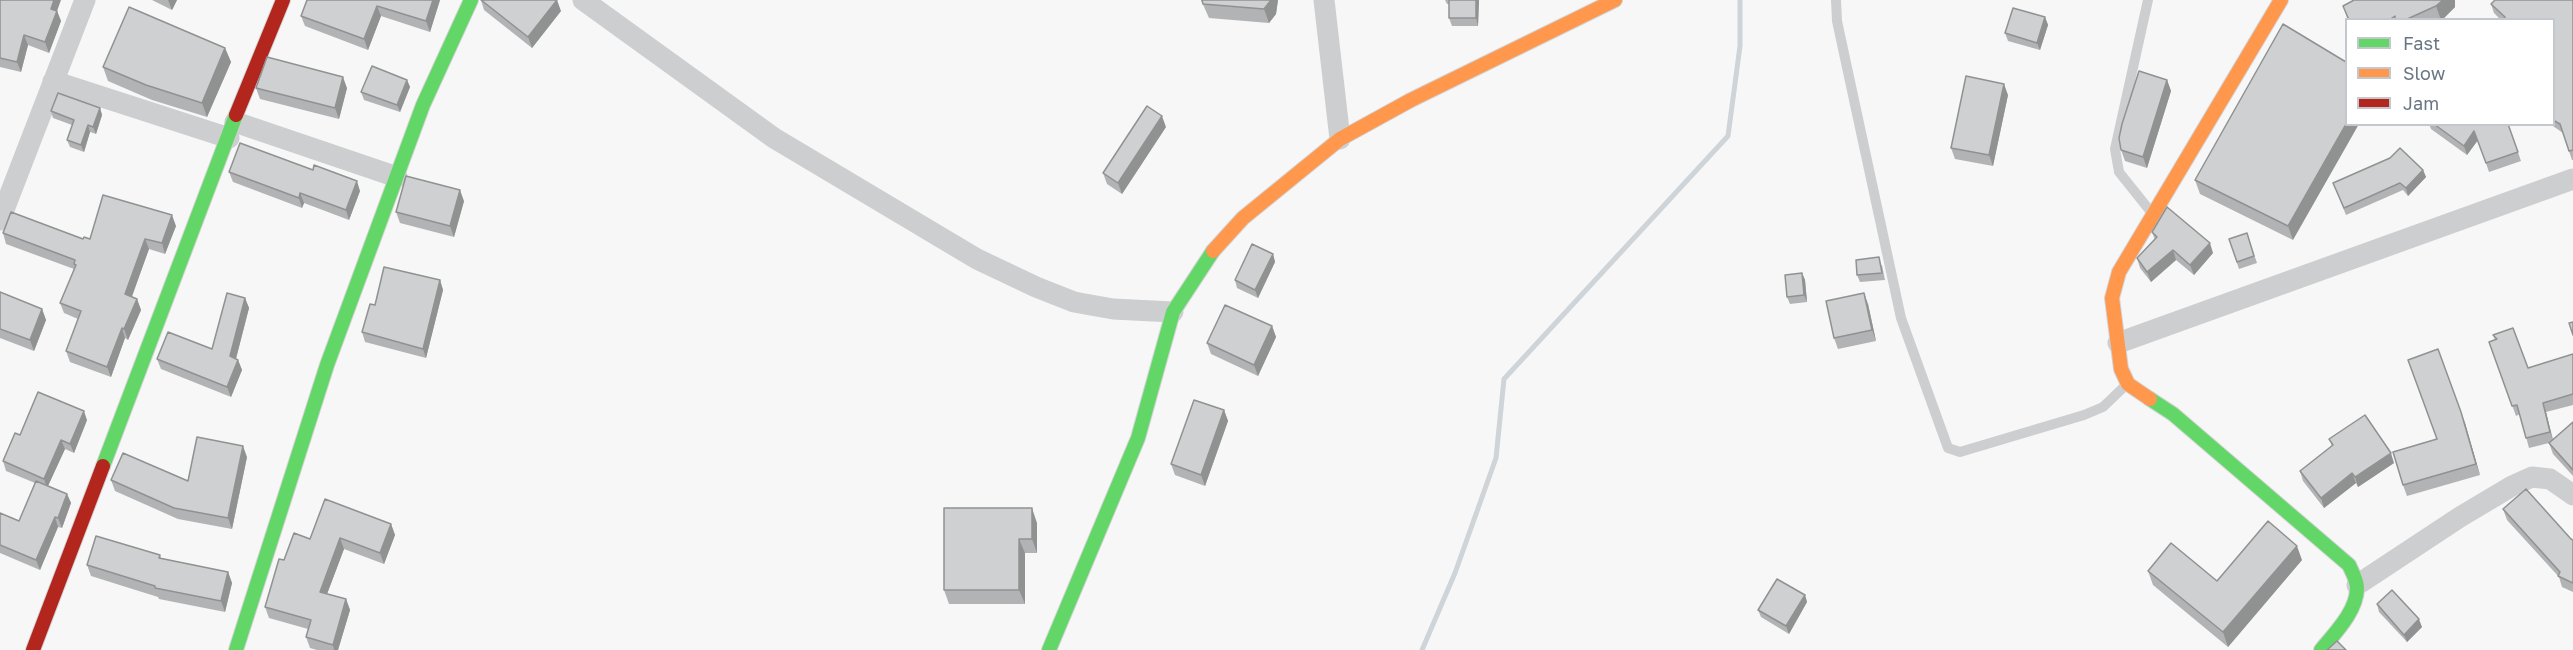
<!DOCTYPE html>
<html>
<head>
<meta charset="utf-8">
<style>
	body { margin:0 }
	#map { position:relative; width:2573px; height:650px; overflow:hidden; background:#f7f7f7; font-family:"Golos Text",sans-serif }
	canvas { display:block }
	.legend { position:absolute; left:2345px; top:18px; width:210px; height:108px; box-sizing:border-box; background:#fff; border:2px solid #c3c8ce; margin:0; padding:8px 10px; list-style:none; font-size:18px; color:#697685 }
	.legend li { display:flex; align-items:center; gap:12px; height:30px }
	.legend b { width:30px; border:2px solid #c3c8ce }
</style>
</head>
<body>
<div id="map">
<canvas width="2573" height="650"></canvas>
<ul class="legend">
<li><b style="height:8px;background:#63d668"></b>Fast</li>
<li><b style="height:8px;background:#ff974d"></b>Slow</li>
<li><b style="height:8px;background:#b3261e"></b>Jam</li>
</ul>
</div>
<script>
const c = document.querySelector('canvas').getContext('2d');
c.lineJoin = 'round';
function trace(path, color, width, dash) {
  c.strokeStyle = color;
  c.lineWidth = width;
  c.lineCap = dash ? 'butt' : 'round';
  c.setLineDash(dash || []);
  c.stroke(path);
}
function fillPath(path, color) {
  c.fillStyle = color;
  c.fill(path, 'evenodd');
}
trace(new Path2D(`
	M1422,650l33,-77 41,-115 8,-79 224,-243 12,-90v-46`), '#ced4d8', 5);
const fast = new Path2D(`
	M2150,399l23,15 176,151c3,7 8,15 8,23 0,23 -22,45 -36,62
	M103,466l133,-351
	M236,650l91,-285 96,-260 48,-105
	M1049,650l89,-212 35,-126 40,-61`);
const slow = new Path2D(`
	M1213,251l30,-33 97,-79 71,-39 204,-100
	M2150,399l-22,-15 -7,-15 -9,-71 7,-26 162,-272`);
const jam = new Path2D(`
	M236,115l47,-115
	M33,650l70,-184`);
trace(fast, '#d3d4d5', 16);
trace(slow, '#d3d4d5', 16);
trace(jam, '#d3d4d5', 16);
trace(new Path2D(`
	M1836,0l1,21 64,297 47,130 12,4 124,-37 19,-8 24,-23
	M2148,0l-33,149 4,23 32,40`), '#cdced0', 10);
trace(new Path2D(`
	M583,0l191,138 203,121 59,28 38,15 39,7 60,3
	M1324,0l16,139
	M53,81l176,57
	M235,122l162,55
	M0,220l85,-220
	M2118,343l455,-164
	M2357,585l103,-68 52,-31 20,-9 18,2 23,16`), '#cdced0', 21);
trace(fast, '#63d668', 14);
trace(slow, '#ff974d', 14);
trace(jam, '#b3261e', 14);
fillPath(new Path2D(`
	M0,0l57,11 4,10 -12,32 -21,-8 -7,27 -21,-5z
	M152,0h25l-5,10z
	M307,0h133l-10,32 -49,-16 -13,34 -63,-24 -4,-10z
	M481,0l80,11 -29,37 -48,-38z
	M1201,0h77l-2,14 -7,9 -60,-5z
	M1445,0h34l-1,26h-26l-3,-8v-14h-2z
	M2354,0l101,7 -13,13h-94l-5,-14z
	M2573,0v160h-1l-9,-27 -13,-9h3v-104h-52l-7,-7 -3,-9z
	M2045,17l3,8 -8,25 -32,-9 -3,-8z
	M2283,24l10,216 -93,-46 -5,-14z
	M225,48l6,14 -24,55 -55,-17 -44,-19 -5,-14z
	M407,80l3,7 -10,25 -36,-12 -3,-8z
	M2167,80l4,11 -24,77 -22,-7 -4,-11z
	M256,88h91l-8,31 -79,-20z
	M2008,95l-15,71 -38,-7 -4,-11z
	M100,108l2,7 -6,19 -6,-2 -6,20 -14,-5 -3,-7 5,-15 -19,-7 -2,-7z
	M2429,124h81l-1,2 12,35 -32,11 -11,-32 -11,15 -36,-26z
	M1166,127l-44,67 -15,-10 -4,-11z
	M313,170l47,21 -11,29 -45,-17 -2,5 -69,-26 -4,-10z
	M2423,170l3,7 -18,19 -5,-6 -57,25 -13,-32z
	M464,201l-10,36 -54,-14 -4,-11z
	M176,226l-11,28 -16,-5 -18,48 6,2 4,11 -13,30 -3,-2 -14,39 -41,-15 -4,-11 12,-32 -14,-6 -4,-10 14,-34 -68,-25 -3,-11 87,6z
	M2152,232l61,21 -19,22 -18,-15 -25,22 -11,-14 -3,-10 18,-18z
	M2247,233l10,30 -18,6 -10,-30z
	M1273,254l2,8 -17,36 -21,-10 -2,-8z
	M1882,265l3,15 -25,2 -3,-7z
	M1802,273l3,7 2,22 -17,2 -3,-7z
	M440,280l3,10 -17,68 -61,-16 -3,-10 13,-27z
	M0,292l42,17 4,11 -12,31 -34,-13z
	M245,298l4,10 -13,51 2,1 4,10 -11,27 -70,-28 -4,-10 55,-10z
	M1868,304l8,37 -38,8 -4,-11z
	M1272,326l4,11 -18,39 -47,-22 -4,-11z
	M2493,335l35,33 45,-14v51l-27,7 7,27 20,-17v54l-20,-22 -4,-11 -20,5 -9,-34 -4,2 -27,-74 6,-2z
	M1224,410l4,11 -23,65 -30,-11 -4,-11z
	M87,420l-13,33 -9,-4 -17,37 19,8 4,9 -9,25 -4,-1 -18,43 -40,-17v-40l19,8 16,-38 -29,-12 -3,-10 17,-26z
	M2465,423l15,52 -73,21 -4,-11 34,-46z
	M2329,439l65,24 -36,24 -2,-4 -32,25 -21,-27 -3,-10 32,-25z
	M247,457l-15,72 -54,-10 -63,-28 -4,-11 77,1z
	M2503,509l70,31v52l-11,-5 -3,-10 -52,-57z
	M1037,523v30h-12v51h-76l-5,-14z
	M391,524l4,11 -11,29 -40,-15 -17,45 19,5 4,11 -12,40h-21l-7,-2 -4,-11 2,-8 -39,-11 -4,-11 19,-47 26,-21z
	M160,555l1,3 67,14 4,11 -7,29 -66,-13 -1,-2 -67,-21 -4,-11z
	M2302,560l-74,87 -75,-62 -5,-14 69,10z
	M1805,595l2,7 -18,32 -28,-17 -3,-7z
	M2377,604l45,23 -15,15 -28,-30z`), '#b1b3b4');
fillPath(new Path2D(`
	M54,0h7l-4,11 4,10 -12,32 -4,-11 6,-33z
	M168,0h9l-5,10z
	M433,0h7l-10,32 -4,-11z
	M557,0l4,11 -29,37 -4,-11z
	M1271,0h7l-2,14 -7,9 -5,-14z
	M1476,0h3l-1,26 -2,-8z
	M2443,0h12v7l-13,13h-1l-5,-14z
	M377,6l4,10 -13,34 -4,-11z
	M2045,17l3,8 -8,25 -3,-7z
	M24,35l4,10 -7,27 -4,-10z
	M225,48l6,14 -24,55 -5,-14z
	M343,77l4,11 -8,31 -4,-11z
	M407,80l3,7 -10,25 -3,-7z
	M2167,80l4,11 -24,77 -4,-11z
	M2004,84l4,11 -15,71 -4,-11z
	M100,108l2,7 -6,19 -3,-7z
	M1162,116l4,11 -44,67 -4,-11z
	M2346,124h13l-66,116 -5,-14z
	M88,125l2,7 -6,20 -3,-7z
	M2474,131l4,9 -11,15 -3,-9z
	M2423,170l3,7 -18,19 -2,-8z
	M357,181l3,10 -11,29 -3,-10z
	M460,190l4,11 -10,36 -4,-11z
	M300,193l4,10 -2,5 -3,-10z
	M172,215l4,11 -11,28 -3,-11z
	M145,239l4,10 -20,56 -4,-11z
	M2210,243l3,10 -19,22 -4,-10z
	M2173,250l3,10 -25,22 -4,-10z
	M1273,254l2,8 -17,36 -3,-8z
	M1802,273l3,7 2,22 -3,-7z
	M440,280l3,10 -17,68 -3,-9z
	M1864,293l4,11 8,37 -4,-11z
	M245,298l4,10 -15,58 -4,-10z
	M137,299l4,11 -13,30 -4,-11z
	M42,309l4,11 -12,31 -4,-11z
	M1272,326l4,11 -18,39 -4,-11z
	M122,328l3,10 -14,39 -4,-10z
	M238,360l4,10 -11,27 -4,-10z
	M2543,403l3,9 7,30 -3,-10z
	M1224,410l4,11 -23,65 -4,-11z
	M84,411l3,9 -13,33 -4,-9z
	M2461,412l4,11 15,52 -4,-11z
	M61,440l4,9 -18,39 -3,-9z
	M243,446l4,11 -15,72 -4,-11z
	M2391,453l3,10 -36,24 -3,-10z
	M2352,473l4,10 -32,25 -3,-10z
	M67,494l4,9 -9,25 -4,-10z
	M1032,508l5,15v30l-5,-14z
	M55,517l3,10 -18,43 -4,-10z
	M391,524l4,11 -11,29 -4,-11z
	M340,538l4,11 -20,53 -4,-10z
	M1019,539l6,14v51l-6,-14z
	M2297,546l5,14 -74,87 -5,-15z
	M228,572l4,11 -7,29 -4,-11z
	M1805,595l2,7 -18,32 -3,-8z
	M346,599l4,11 -12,40h-4l-1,-5z
	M2419,619l3,8 -15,15 -3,-7z`), '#909292');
const building = new Path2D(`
	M0,0h54l-3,9 6,2 -12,31 -21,-7 -7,27 -17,-4z
	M307,0h126l-7,21 -49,-15 -13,33 -63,-23z
	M481,0h76l-29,37z
	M1202,0h69l-7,9 -61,-5z
	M1449,0h27v18h-27z
	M2354,0h89l-7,6 -31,14h-10v-4l-6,4h-40l-6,-14z
	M2495,0h78v150l-4,1 -9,-27 -7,-4v-100h-50l2,-3 -14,-13z
	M129,7l96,41 -23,55 -56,-18 -43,-18z
	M2013,8l32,9 -8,26 -32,-10z
	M2283,24l63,38v62l-58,102 -93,-46z
	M267,57l76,20 -8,31 -79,-20z
	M372,66l35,14 -10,25 -36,-13z
	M2139,71l28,9 -24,77 -22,-7 -2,-12 3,-14z
	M1966,76l38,8 -15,71 -38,-7z
	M58,93l42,15 -7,19 -5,-2 -7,20 -14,-5 7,-20 -23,-9z
	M1147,106l15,10 -44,67 -15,-10z
	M2434,124h74l10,28 -32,11 -12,-32 -10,15z
	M240,143l73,27 1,-5 43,16 -11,29 -46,-17 -1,5 -70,-26z
	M2400,148l23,22 -17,18 -6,-5 -56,25 -11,-25 57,-25z
	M406,176l54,14 -10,36 -54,-14z
	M103,195l69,20 -10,28 -17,-4 -20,55 12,5 -13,30 -2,-1 -15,39 -41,-16 15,-40 -21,-8 16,-38 -2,-1 1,-4 -72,-27 8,-21 72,27 1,-2 6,2z
	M2167,207l43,36 -20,22 -17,-15 -26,22 -10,-14 20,-21 -5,-5z
	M2247,233l7,23 -17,6 -8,-23z
	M1252,244l21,10 -18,36 -20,-10z
	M1879,257l3,16 -25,2 -1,-15z
	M384,267l56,13 -17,69 -61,-17 8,-28 5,1z
	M1802,273l2,22 -17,2 -2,-22z
	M0,292l42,17 -12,31 -30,-11z
	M227,293l18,5 -15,58 8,4 -11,27 -70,-28 11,-27 44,17z
	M1864,293l8,37 -38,8 -8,-37z
	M1225,305l47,21 -18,39 -47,-22z
	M2573,322v13l-4,-12z
	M2513,328l15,40 45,-14v40l-30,9 7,29 -24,6 -9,-33 -5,1 -23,-64 8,-3 -4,-4z
	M2438,349l23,63 15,52 -73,21 -10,-33 44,-13 -29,-79z
	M38,392l46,19 -14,33 -9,-4 -17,39 -41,-18 12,-28 5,2z
	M1194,400l30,10 -23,65 -30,-11z
	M2365,415l26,38 -36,24 -3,-4 -31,25 -21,-27 33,-26 -4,-6z
	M2573,422v48l-24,-27z
	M197,437l46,9 -15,72 -54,-10 -63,-28 12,-27 65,28z
	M36,481l31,13 -9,24 -3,-1 -19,43 -36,-15v-32l19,8z
	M2526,489l45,50 2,1v43l-15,-7 2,-4 -57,-63z
	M325,499l66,25 -11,29 -40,-15 -20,54 26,7 -13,46 -27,-8 5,-17 -46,-13 14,-48 5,1 10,-27 16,6z
	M944,508h88v31h-13v51h-75z
	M2268,521l29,25 -74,86 -75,-61 23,-28 46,38z
	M96,536l64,19 -1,3 69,14 -7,29 -66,-13v-2l-68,-21z
	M1777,579l28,16 -19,31 -28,-16z
	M2392,590l27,29 -15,16 -27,-31z
	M2337,641l9,9h-19z`);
fillPath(building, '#ced0d1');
trace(building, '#909292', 1.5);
</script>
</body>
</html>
